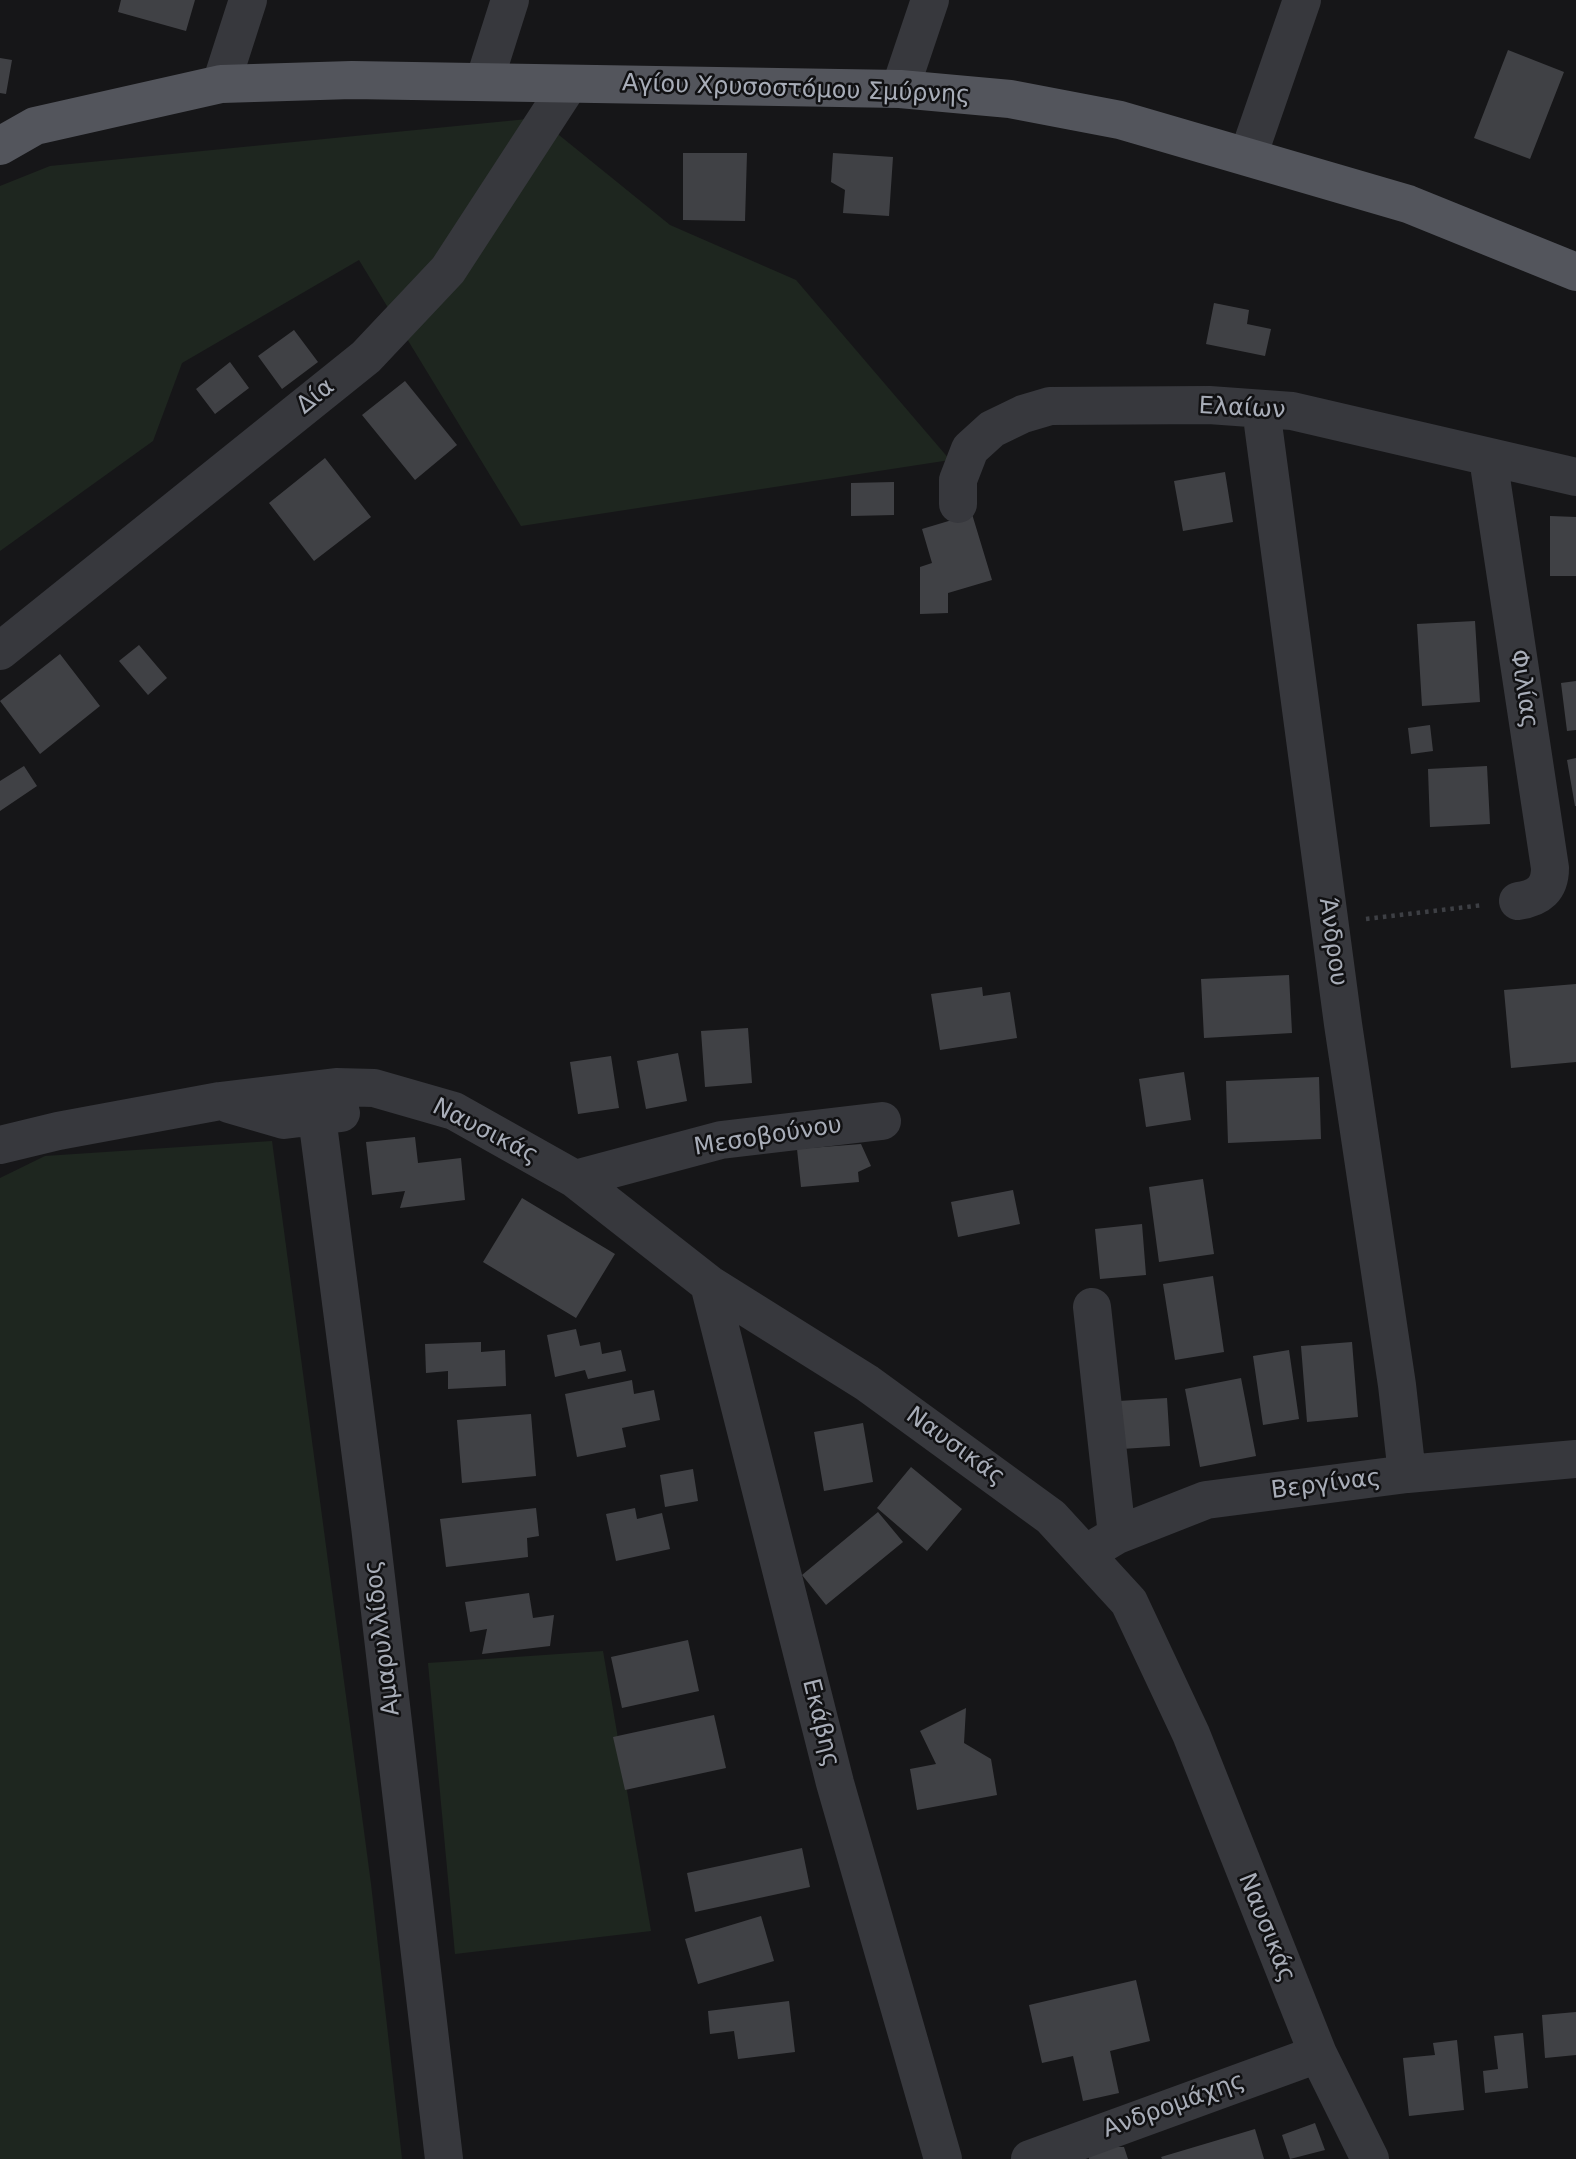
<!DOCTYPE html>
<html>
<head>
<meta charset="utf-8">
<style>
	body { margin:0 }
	canvas { display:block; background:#161618 }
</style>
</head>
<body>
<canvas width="1576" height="2159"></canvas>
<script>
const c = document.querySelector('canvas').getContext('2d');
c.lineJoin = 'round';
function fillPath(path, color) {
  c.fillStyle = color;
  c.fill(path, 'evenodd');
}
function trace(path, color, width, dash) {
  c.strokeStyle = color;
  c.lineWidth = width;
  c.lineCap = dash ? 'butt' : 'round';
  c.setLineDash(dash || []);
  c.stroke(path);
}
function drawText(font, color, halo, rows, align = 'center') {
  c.font = font + ' "DejaVu Sans",sans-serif';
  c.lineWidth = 5;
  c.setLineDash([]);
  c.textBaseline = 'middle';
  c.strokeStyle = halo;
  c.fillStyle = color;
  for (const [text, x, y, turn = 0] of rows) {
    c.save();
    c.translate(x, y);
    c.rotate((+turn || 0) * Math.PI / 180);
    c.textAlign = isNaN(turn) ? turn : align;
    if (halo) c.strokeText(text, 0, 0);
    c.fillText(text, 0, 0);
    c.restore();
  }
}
fillPath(new Path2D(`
	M538,118l132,107 126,55 154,180 -429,66 -162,-266 -177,103 -29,78 -153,110v-365l50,-20z
	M272,1141l99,743 31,275h-402v-981l45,-22z
	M603,1651l48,280 -196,23 -27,-291z`), '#1e261f');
fillPath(new Path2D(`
	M121,0h74l-9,31 -68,-19z
	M1508,50l56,22 -34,87 -56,-21z
	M0,58l12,2 -6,34 -6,-1z
	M683,153h64l-2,68 -62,-1z
	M833,153l60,4 -4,59 -46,-3 2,-23 -14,-8z
	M1214,303l35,7 -2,14 24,5 -6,27 -59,-12z
	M294,330l24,32 -36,27 -24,-33z
	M230,362l19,26 -34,26 -19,-25z
	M405,381l52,64 -42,35 -53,-65z
	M325,458l46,59 -57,44 -45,-58z
	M1225,472l8,50 -50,9 -9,-50z
	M894,482v33l-43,1v-33z
	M972,514l20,66 -44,13v20l-28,1v-47l12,-4 -10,-34z
	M1550,516l26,1v59h-26z
	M1475,621l5,81 -58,4 -5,-82z
	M139,645l28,33 -19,17 -29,-34z
	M60,654l40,52 -60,48 -40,-53z
	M1576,681v49l-9,1 -6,-48z
	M1430,725l3,26 -22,3 -3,-26z
	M1576,758v48h-1l-8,-46z
	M24,766l13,20 -37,25v-30z
	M1487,766l3,58 -60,3 -2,-58z
	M1289,975l3,58 -88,5 -3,-59z
	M1576,984v78l-65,6 -7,-78z
	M982,987l1,9 27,-4 7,46 -77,12 -9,-56z
	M748,1028l4,55 -47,4 -4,-56z
	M678,1053l9,48 -41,8 -9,-48z
	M611,1056l8,52 -41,6 -8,-52z
	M1184,1072l7,48 -45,7 -7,-48z
	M1319,1077l2,62 -93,4 -2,-62z
	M415,1137l3,26 43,-5 4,42 -65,8 5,-17 -33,4 -6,-53z
	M861,1144l10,22 -13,6 1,10 -58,5 -4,-38z
	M1203,1179l11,75 -55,8 -10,-75z
	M1013,1190l7,34 -62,13 -7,-35z
	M522,1198l93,56 -39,64 -93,-56z
	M1142,1224l4,51 -46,4 -5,-50z
	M1213,1276l11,76 -49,8 -12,-76z
	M576,1329l4,17 20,-4 2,12 19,-4 5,21 -38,8 -3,-9 -30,7 -8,-42z
	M481,1342v10l24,-2 1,36 -58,3v-18l-22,2 -1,-29z
	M1352,1342l6,75 -51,5 -6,-76z
	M1289,1350l10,69 -36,6 -10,-69z
	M1241,1378l15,78 -56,11 -15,-78z
	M632,1380l2,14 20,-4 6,30 -38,8 4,19 -49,10 -12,-63z
	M1167,1398l3,48 -49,3 -2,-48z
	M531,1414l5,62 -74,7 -5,-63z
	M863,1423l10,59 -49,9 -10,-59z
	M911,1467l51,42 -35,42 -50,-43z
	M693,1469l5,32 -33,6 -5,-32z
	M536,1508l3,28 -12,2 1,19 -82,10 -6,-48z
	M635,1508l2,11 25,-6 8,36 -54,12 -10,-47z
	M878,1512l25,30 -77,63 -24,-30z
	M529,1593l4,25 21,-3 -4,31 -68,8 5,-25 -17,3 -5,-30z
	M688,1640l11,51 -77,17 -11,-51z
	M966,1708l-2,35 27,16 6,36 -80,15 -7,-41 26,-5 -16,-33z
	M714,1715l12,53 -101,22 -12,-53z
	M802,1848l8,39 -115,25 -8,-39z
	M761,1916l13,45 -76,23 -13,-45z
	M1136,1980l14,61 -40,10 9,42 -36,8 -10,-45 -31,7 -13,-58z
	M789,2001l6,51 -57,7 -4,-28 -24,3 -2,-23z
	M1576,2012v43l-31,3 -3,-43z
	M1523,2033l5,55 -43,5 -2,-22 15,-2 -4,-33z
	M1457,2040l7,70 -55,6 -6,-58 32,-3 -2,-12z
	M1315,2123l10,27 -35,9 -8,-24z
	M1255,2129l9,30h-102l-1,-2z
	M1088,2147h36l4,12h-39z`), '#404145');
trace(new Path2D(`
	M1366,919l117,-14`), '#3d3f44', 4.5, [3.5, 5]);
trace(new Path2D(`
	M484,82l26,-82
	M221,84l27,-84
	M900,89l30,-89
	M1248,156l54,-156
	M1261,409l82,615 54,361 10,89
	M1488,458l62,410c0,21 -11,30 -32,33
	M958,504v-24l12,-31 22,-20 31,-15 27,-8 159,-1 83,6 284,66
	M0,651l366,-294 82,-87 121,-186
	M229,1104l55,16 57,-7
	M317,1117l53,409 74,633
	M0,1145l58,-14 162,-30 116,-14 38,1 80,23 121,68 134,105 158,99 184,134 78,85 62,132 127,320 52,105
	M575,1179l146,-39 161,-19
	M709,1284l126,499 108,376
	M1092,1307l25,228
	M1087,1553l30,-18 89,-35 201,-26 169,-15
	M1030,2159l288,-105`), '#37383d', 38);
trace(new Path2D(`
	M0,146l35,-20 186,-42 131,-4 548,9 110,10 110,21 288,84 168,68`), '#53555c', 38);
drawText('24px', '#a8adb8', '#111113', [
	["Αγίου Χρυσοστόμου Σμύρνης",796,90,2],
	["Δία",316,397,-39],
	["Ελαίων",1242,409,3],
	["Φιλίας",1523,689,81],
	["Άνδρου",1332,942,82],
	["Ναυσικάς",485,1132,27],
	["Μεσοβούνου",768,1137,-9],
	["Ναυσικάς",955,1447,36],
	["Βεργίνας",1326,1485,-7],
	["Αμαρυλλίδος",383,1638,-97],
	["Εκάβης",820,1723,76],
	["Ναυσικάς",1266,1928,68],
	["Ανδρομάχης",1174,2106,-20]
]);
</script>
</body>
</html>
